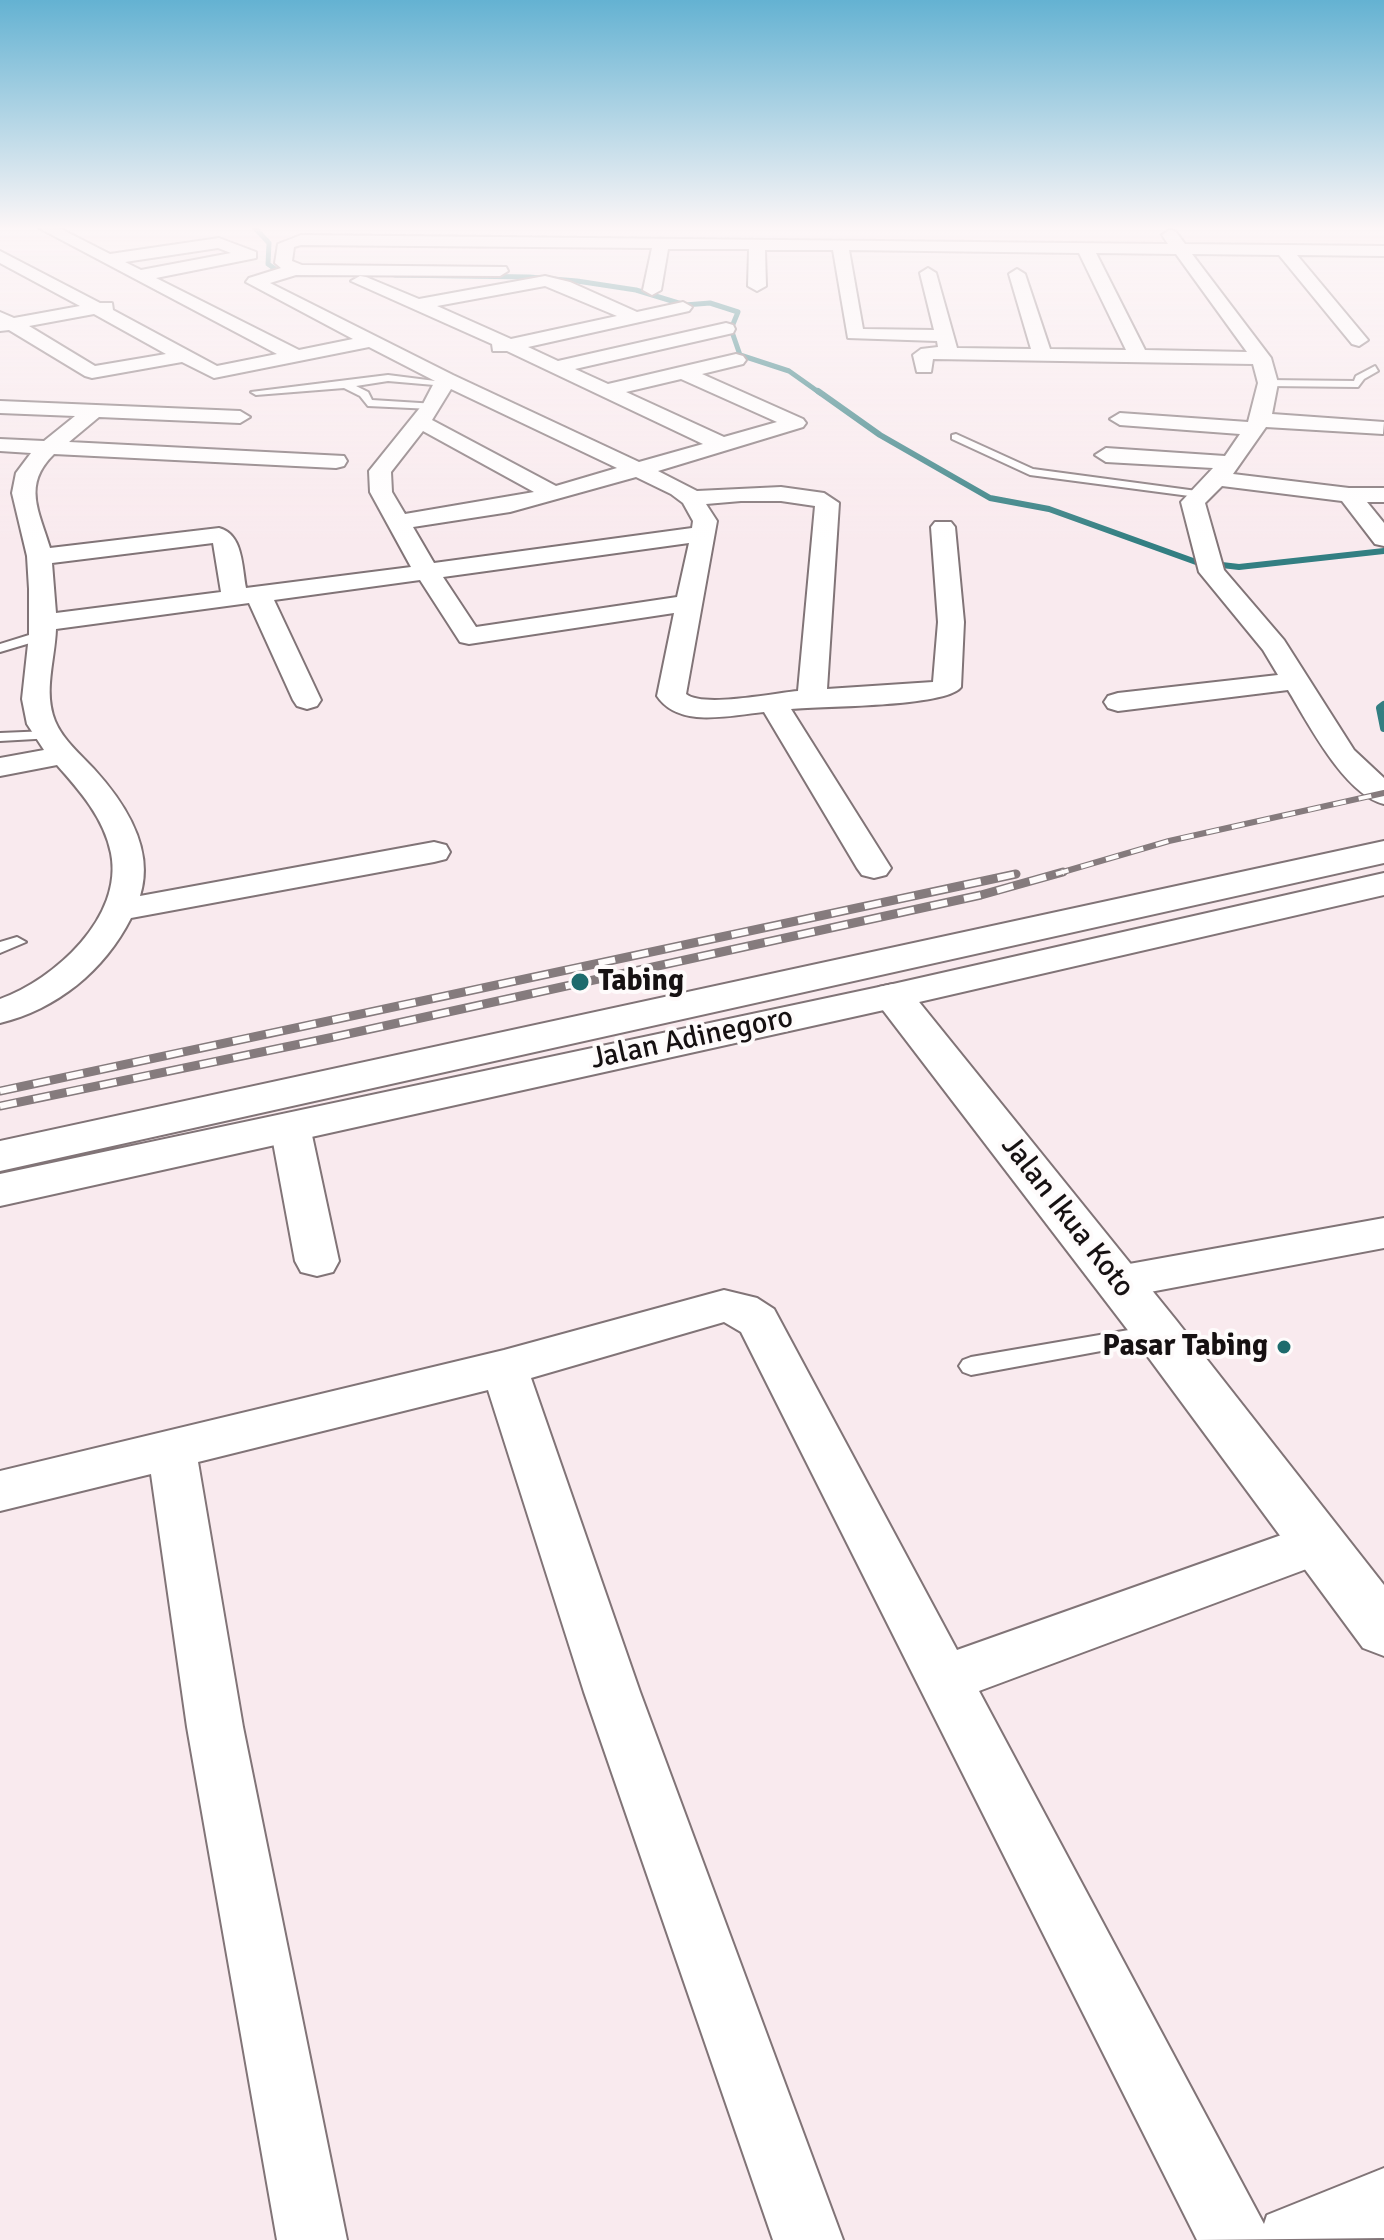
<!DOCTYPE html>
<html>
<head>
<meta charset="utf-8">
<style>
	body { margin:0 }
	canvas { display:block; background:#f9eaee }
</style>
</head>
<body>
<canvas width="1384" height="2240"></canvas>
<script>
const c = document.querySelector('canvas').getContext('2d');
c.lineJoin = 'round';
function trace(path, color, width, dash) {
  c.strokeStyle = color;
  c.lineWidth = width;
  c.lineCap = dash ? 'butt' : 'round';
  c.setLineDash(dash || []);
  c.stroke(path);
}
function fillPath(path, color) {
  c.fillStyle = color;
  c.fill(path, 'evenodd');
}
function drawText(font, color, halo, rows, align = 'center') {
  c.font = font + ' Signika,sans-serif';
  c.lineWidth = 8;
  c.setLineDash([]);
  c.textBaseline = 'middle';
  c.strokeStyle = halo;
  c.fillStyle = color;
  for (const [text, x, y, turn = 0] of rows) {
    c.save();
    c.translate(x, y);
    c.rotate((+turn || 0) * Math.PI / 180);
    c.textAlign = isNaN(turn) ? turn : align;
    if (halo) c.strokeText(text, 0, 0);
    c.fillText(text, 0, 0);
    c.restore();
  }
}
trace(new Path2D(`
	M255,228l14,15 -1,21 10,7 12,1
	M395,275l134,2 48,4 59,9 49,15 25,-2 28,9 -7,17 9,26 49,16 31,22`), '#337f82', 5);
trace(new Path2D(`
	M818,391l62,44 110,63 59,11 147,53 43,5 145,-16`), '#337f82', 6);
trace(new Path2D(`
	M1384,705l-4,3 4,20`), '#337f82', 8);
const lane = new Path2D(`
	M1375,366l3,5 -14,8 -6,8 -90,-1 -5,-3 5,-3 86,1 2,-5z
	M388,375l63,8 -5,3 -58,-5 -32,5 12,6 4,8 64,4v4l-4,1 -64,-3 -8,-10 -16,-8 -88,7 -5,-3z
	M956,434l77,35 164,22 6,3 -6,3 -167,-22 -78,-36v-4z
	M42,631l7,4 -2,3 -47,14v-8z
	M48,731l5,1v6l-53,3v-8z
	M17,937l9,5 -26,11v-11z
	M1158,1325l8,2 3,6 -3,6 -195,36 -8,-3 -4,-6 4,-6 8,-3z`);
const street = new Path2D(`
	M39,228h20l51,26 109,-16 37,14v6l-100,20 143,72 54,-11 -107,-57 3,-4 32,-10 -6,-5 3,-19 23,-9 867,9 -6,-9 8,-5 6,2 9,12 199,2v10l-87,-1 71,85 -9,6 -7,-2 -73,-89 -87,-1 79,104 7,25 -6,31 112,8 -1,12 -117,-7 -33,47 116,14h35v14h-17l17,21v23l-9,-2 -33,-43 -120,-15 -17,17 19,67 60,70 70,110 30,28v26c-39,-9 -76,-81 -96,-114l-170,21 -10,-3 -4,-6 4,-6 10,-3 160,-18 -15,-25 -64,-78 -18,-70 32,-34 -107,-6 -11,-7 11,-7 119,8 15,-22 -120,-9 -10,-6 10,-6 128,9 10,-39 -5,-19 -320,-5 -2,13h-14l-4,-17 8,-6 17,-2 -1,-6 -89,-3 -15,-88h-68l1,36 -9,5 -9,-5 1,-37h-81l-7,41 -9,5 -9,-5 9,-42 -351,-3 -7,2 -2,14 10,4 204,2 2,4 -8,5 -204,-1 -26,8 183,92 186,87 64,-18 -196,-93h-14l-1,-7 -141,-63 9,-5 6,1 53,22 126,-23 25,6 67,30 46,-10 9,5 -3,4 -161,36 30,14 168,-38 7,2 2,4 -2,4 -158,36 33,15 128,-30 7,2 3,4 -3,4 -41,10 101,45 3,4 -3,4 -145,44 39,20 84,-4 43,6 15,10 -12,186 106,-7 5,-60 -7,-95 4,-5h16l4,5 9,95 -3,65c-14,20 -139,19 -170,22l100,159 -5,7 -12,3 -12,-3 -5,-7 -93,-156c-33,3 -85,17 -107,-16l17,-83 -205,31 -9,-2 -40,-62 -146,20 47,100 -4,6 -10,3 -10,-3 -4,-6 -44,-97 -193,26c-1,31 -13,62 -1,92 8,19 25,33 39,48 31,34 61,80 46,127l294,-54 12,3 4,7 -4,7 -12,3 -303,56c-27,53 -74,91 -131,105v-24c54,-19 124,-82 111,-146 -7,-35 -31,-62 -54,-88l-57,11v-18l44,-8 -17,-26 -5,-25 7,-64v-46l-2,-33 -15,-63 4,-20 15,-20 -31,-2v-12l44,2 31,-25 -75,-3v-12l240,10 10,6 -10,6 -141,-6 -30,25 275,14 3,5 -3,5 -8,2 -282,-14c-32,31 -15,57 -4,94l169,-20c24,6 23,39 27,60l165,-21 -41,-75 -1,-21 54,-67 12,-23 -66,-34 -155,31 -32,-16 -90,16 -7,-2 -76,-46 -9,1v-19l14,6 66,-12 -80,-43v-12l100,52h12l1,7 104,56 60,-12zM218,248l13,5 -90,17 -16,-8zM849,250l230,3 47,97 -76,-1 -25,-75 -8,-5 -8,5 22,75 -74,-1 -21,-75 -8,-5 -8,5 14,57 -71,-1zM1096,253l80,1 71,98 -102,-2zM545,286l72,30 -106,23 -74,-33zM94,314l72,40 -71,12 -66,-40zM681,379l96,43 -53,15 -98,-45zM451,389l166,79 -61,18 -124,-66zM423,431l111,61 -129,22 -13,-22 -1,-20zM636,477l35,17 12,9 10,18 -1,7 -258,35 -21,-36 97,-15zM741,501h40l34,5 -17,185c-24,2 -95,17 -112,3l31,-173 -11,-17zM213,543l8,49 -165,21 -4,-50zM689,543l-12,54 -201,30 -33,-50z
	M290,1113l14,4 6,9 29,135 -6,11 -16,4 -16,-4 -6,-11 -25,-135 6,-9z
	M1384,1218v30l-266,50 -16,-5 -6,-11 6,-11 16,-5z
	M724,1290l33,8 17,11 183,341 361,-128 18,6 8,15 -8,15 -357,133 285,533 3,-9 117,-47v70l-187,2 -456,-908 -17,-10 -193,56 109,314 203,548h-70l-189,-548 -96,-302 -290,72 45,265 104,513h-70l-90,-513 -36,-253 -151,37v-40l504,-121z`);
const secondary = new Path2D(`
	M893,984l14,3 269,333 208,265v71l-21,-8 -223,-302 -261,-341 -6,-9 6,-9z`);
const highway = new Path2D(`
	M1384,841v22l-1384,308v-30z
	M1384,873v22l-491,113 -893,198v-32l893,-190z`);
trace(lane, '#817477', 4);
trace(street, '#817477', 4);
trace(secondary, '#817477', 4);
trace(highway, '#817477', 4);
fillPath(lane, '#fff');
fillPath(street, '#fff');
fillPath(secondary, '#fff');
fillPath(highway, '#fff');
const railFar1 = new Path2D(`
	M1056,874l113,-33 215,-48`);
const rail = new Path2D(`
	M0,1091l1016,-217
	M0,1106l334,-69 647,-142 82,-23`);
trace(railFar1, '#857b7d', 6);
trace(rail, '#857b7d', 9);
trace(railFar1, '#fefbfb', 4, [13]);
trace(rail, '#fefbfb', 6, [17]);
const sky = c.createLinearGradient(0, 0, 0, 542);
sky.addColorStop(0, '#64b2d2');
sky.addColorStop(0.42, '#fcf6f7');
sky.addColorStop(1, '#fcf6f700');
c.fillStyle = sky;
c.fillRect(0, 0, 1384, 542);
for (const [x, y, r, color] of [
	[580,982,10,"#1e6b6d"],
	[1284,1347,8,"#1e6b6d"]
]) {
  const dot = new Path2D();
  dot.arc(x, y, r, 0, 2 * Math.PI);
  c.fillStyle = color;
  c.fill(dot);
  trace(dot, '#fefbfb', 3);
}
drawText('bold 30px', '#161112', '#fefbfb', [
	["Tabing",598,982],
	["Pasar Tabing",1268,1347,"right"]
], 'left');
drawText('30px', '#161112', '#fefbfb', [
	["Jalan Adinegoro",692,1039,-12],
	["Jalan Ikua Koto",1067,1217,52]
]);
</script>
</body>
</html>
